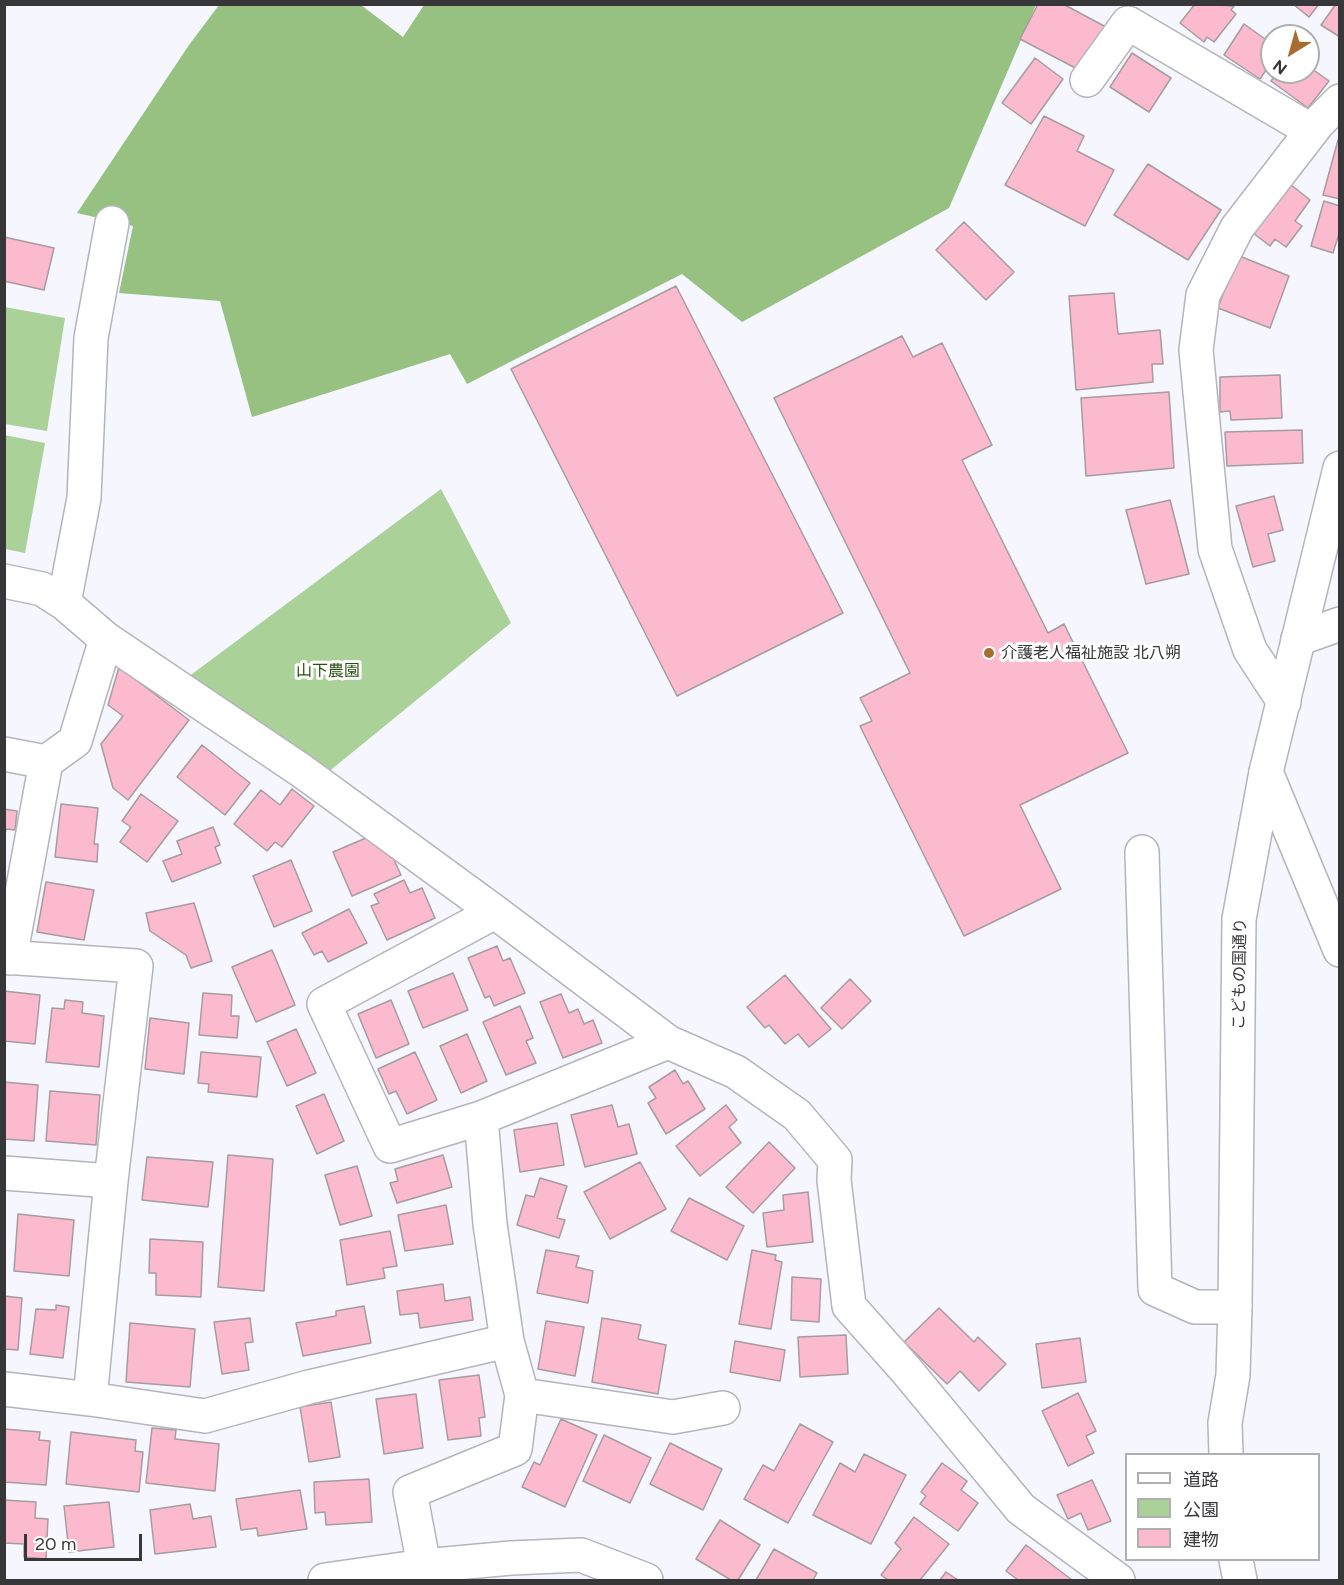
<!DOCTYPE html>
<html>
<head>
<meta charset="utf-8">
<style>
	body { margin:0 }
	#map { position:relative; width:1344px; height:1585px; overflow:hidden; background:#f6f6fe; font-family:Figtree,"Noto Sans JP",sans-serif }
	canvas { display:block }
	.frame { position:absolute; inset:0; border:6px solid #37373a; pointer-events:none }
	.legend { position:absolute; left:1125px; top:1453px; width:195px; height:108px; box-sizing:border-box; background:#fff; border:2px solid #afafb0; margin:0; padding:8px 10px; list-style:none; font-size:18px; color:#37373a }
	.legend li { display:flex; align-items:center; gap:12px; height:30px }
	.legend b { width:30px; border:2px solid #afafb0 }
	.north { position:absolute; left:1260px; top:24px; width:60px; height:60px; box-sizing:border-box; background:#fff; border:2px solid #afafb0; border-radius:50%; rotate:217deg; font-size:16px; font-weight:700; line-height:24px; text-align:center; color:#37373a }
	.north::after { content:''; display:block; margin:auto; width:21px; height:27px; background:#a96c30; clip-path:polygon(50% 0,100% 100%,50% 72%,0 100%) }
	.scale { position:absolute; left:24px; top:1534px; width:118px; height:27px; box-sizing:border-box; border:3px solid #37373a; border-top:0; padding-left:8px; font-size:18px; line-height:21px; white-space:nowrap; color:#37373a; -webkit-text-stroke:4px #fff; paint-order:stroke }
</style>
</head>
<body>
<div id="map">
<canvas width="1344" height="1585"></canvas>
<div class="frame"></div>
<ul class="legend">
<li><b style="height:8px;background:#fff"></b>道路</li>
<li><b style="height:16px;background:#aad198"></b>公園</li>
<li><b style="height:16px;background:#fcbace"></b>建物</li>
</ul>
<div class="north">N</div>
<div class="scale">20 m</div>
</div>
<script>
const c = document.querySelector('canvas').getContext('2d');
c.lineJoin = 'round';
function fillPath(path, color) {
  c.fillStyle = color;
  c.fill(path, 'evenodd');
}
function trace(path, color, width, dash) {
  c.strokeStyle = color;
  c.lineWidth = width;
  c.lineCap = dash ? 'butt' : 'round';
  c.setLineDash(dash || []);
  c.stroke(path);
}
function drawText(font, color, halo, rows, align = 'center') {
  c.font = font + ' Figtree,"Noto Sans JP",sans-serif';
  c.lineWidth = 6;
  c.setLineDash([]);
  c.textBaseline = 'middle';
  c.strokeStyle = halo;
  c.fillStyle = color;
  for (const [text, x, y, turn = 0] of rows) {
    c.save();
    c.translate(x, y);
    c.rotate((+turn || 0) * Math.PI / 180);
    c.textAlign = isNaN(turn) ? turn : align;
    if (halo) c.strokeText(text, 0, 0);
    c.fillText(text, 0, 0);
    c.restore();
  }
}
fillPath(new Path2D(`
	M5,307l60,11 -18,113 -42,-7z
	M4,435l41,8 -20,110 -20,-4z
	M441,489l70,134 -184,150 -143,-93z`), '#aad198');
fillPath(new Path2D(`
	M219,5h142l42,32 21,-32h612l-87,203 -207,114 -60,-48 -215,110 -17,-30 -198,63 -32,-116 -101,-8 14,-67 -56,-13 112,-168z`), '#96c181');
const building = new Path2D(`
	M1038,4h25l43,23 -23,45 -63,-33z
	M1195,4l39,2 -3,4 5,4 -22,28 -7,-5 -3,5 -24,-19z
	M1293,4h26l-10,13z
	M1336,4h4v33l-19,-12z
	M1244,24l28,20v17l-12,18 -36,-24z
	M1132,53l39,25 -22,34 -39,-25z
	M1035,58l28,21 -32,45 -29,-21z
	M1308,66l21,15 -21,27 -37,-27 7,-9h30z
	M1044,116l40,20 -7,15 37,19 -29,56 -80,-41z
	M1338,140h2v59l-17,-4z
	M1148,164l73,46 -33,50 -74,-45z
	M1290,184l20,16 -15,21 7,5 -16,21 -11,-8 -5,7 -17,-13z
	M1324,201l16,5v24l-7,23 -22,-7z
	M964,222l50,50 -28,28 -50,-50z
	M4,237l50,11 -10,42 -40,-9z
	M1237,255l52,21 -19,52 -52,-20z
	M676,286l167,327 -166,83 -166,-327z
	M1114,293l4,41 42,-4 3,34h-11l1,18 -77,8 -7,-94z
	M902,336l11,21 29,-14 50,102 -30,15 86,173 16,-9 64,129 -108,52 41,84 -97,47 -104,-210 12,-5 -12,-23 50,-25 -136,-275z
	M1280,375l2,43 -51,2 -1,-9 -10,1v-35z
	M1169,392l5,76 -88,8 -5,-78z
	M1302,430l1,33 -76,3 -2,-34z
	M1274,496l9,34 -15,4 7,27 -22,6 -17,-61z
	M1170,500l19,74 -43,10 -20,-74z
	M119,667l70,53 -61,80 -15,-12 -12,-44 22,-28 -15,-11z
	M202,745l48,38 -25,32 -48,-38z
	M292,789l22,17 -32,41 -7,-5 -8,9 -33,-27 27,-34 19,15z
	M141,794l37,27 -31,41 -27,-20 11,-15 -9,-6z
	M61,804l37,4 -4,36h4l-1,18 -42,-5z
	M4,809l13,2 -2,19 -9,-1 -2,9z
	M213,827l7,18 -5,2 6,16 -49,19 -9,-21 19,-7 -5,-13z
	M373,835l6,13 8,-3 14,30 -49,21 -19,-44z
	M291,860l21,51 -38,16 -21,-51z
	M404,880l6,13 12,-5 13,30 -48,22 -16,-34 8,-3 -5,-9z
	M46,882l48,8 -10,50 -47,-8z
	M194,903l18,58 -21,7 -5,-13 -36,-24 -4,-18z
	M349,909l18,34 -39,19 -6,-11 -8,4 -12,-22z
	M497,946l6,15 7,-3 15,35 -31,13 -4,-10 -5,2 -17,-40z
	M272,950l23,55 -39,17 -24,-55z
	M453,973l15,37 -45,18 -15,-37z
	M785,975l46,54 -22,18 -11,-13 -13,10 -16,-19 -4,3 -18,-21z
	M850,979l21,22 -29,28 -21,-21z
	M4,991l36,4 -5,49 -31,-3z
	M203,993l29,2 -1,21h8l-2,22 -38,-3z
	M561,994l8,19 9,-4 6,15 9,-4 9,23 -39,15 -23,-56z
	M65,1000l18,2 -1,11 22,3 -5,51 -53,-5 6,-54 12,1z
	M391,1000l18,44 -33,14 -18,-44z
	M520,1006l13,32 -7,3 10,22 -30,12 -23,-53z
	M150,1018l39,5 -5,51 -39,-5z
	M296,1029l20,44 -29,13 -20,-44z
	M467,1034l20,47 -26,12 -21,-47z
	M201,1052l60,5 -4,40 -49,-5 1,-8 -11,-1z
	M415,1052l22,48 -30,14 -11,-23 -7,3 -11,-25z
	M675,1070l8,14 5,-3 17,28 -39,25 -18,-31 8,-5 -7,-11z
	M4,1082l34,3 -4,56 -30,-2z
	M50,1091l50,4 -4,50 -50,-4z
	M324,1094l20,47 -27,13 -21,-48z
	M612,1105l6,22 11,-3 8,30 -52,13 -14,-52z
	M726,1105l11,15 -8,7 12,16 -41,33 -24,-30z
	M557,1123l7,42 -44,7 -6,-42z
	M769,1142l26,26 -42,45 -27,-26z
	M228,1155l45,4 -9,132 -46,-4z
	M443,1155l9,32 -55,16 -7,-20 8,-2 -3,-12z
	M147,1157l66,5 -5,45 -66,-7z
	M640,1162l26,47 -56,30 -26,-47z
	M357,1166l15,50 -32,9 -15,-50z
	M540,1178l27,8 -10,32 8,2 -6,18 -42,-13 9,-30 8,2z
	M808,1192l5,50 -46,5 -4,-34 21,-3 -1,-15z
	M689,1198l55,28 -17,34 -56,-29z
	M446,1205l7,39 -48,7 -7,-36z
	M18,1214l56,6 -5,56 -55,-5z
	M390,1231l7,35 -14,2 2,10 -38,7 -7,-45z
	M150,1239l53,3 -2,55 -45,-2v-22h-7z
	M546,1250l33,6 -3,11 17,4 -5,32 -51,-10z
	M752,1250l24,5 -1,5 7,2 -11,67 -32,-5z
	M792,1277l29,2 -2,43 -28,-2z
	M443,1284l2,17 25,-4 3,23 -53,8 -2,-15 -18,2 -3,-24z
	M4,1296l18,2 -4,52 -14,-1z
	M56,1305l13,2 -6,51 -33,-4 6,-45 20,1z
	M364,1306l7,37 -68,13 -7,-33 40,-7v-5z
	M939,1308l35,34 4,-5 28,27 -27,27 -19,-20 -13,13 -43,-42z
	M250,1318l3,24 -8,1 4,27 -27,4 -8,-52z
	M602,1318l39,7 -3,14 28,6 -8,49 -66,-12z
	M546,1321l38,6 -9,49 -37,-7z
	M130,1323l65,6 -5,58 -64,-5z
	M846,1335l2,39 -48,3 -2,-40z
	M1080,1338l6,44 -44,6 -6,-44z
	M735,1341l50,9 -5,31 -50,-9z
	M479,1375l6,42 -6,1 2,18 -33,4 -9,-60z
	M1078,1393l18,38 -10,5 8,17 -26,13 -26,-55z
	M416,1394l7,54 -39,6 -8,-55z
	M331,1402l9,55 -31,5 -9,-55z
	M561,1419l36,16 -32,72 -43,-20 12,-25 6,3z
	M800,1424l33,18 -45,81 -44,-24 19,-34 11,6z
	M152,1428l24,2 -1,9 44,5 -4,47 -69,-8z
	M4,1429l36,3 -1,8 11,1 -4,44 -42,-3z
	M71,1432l65,8 -1,11 8,1 -4,40 -73,-8z
	M604,1435l47,23 -21,45 -47,-22z
	M670,1443l52,26 -19,41 -53,-26z
	M864,1454l42,21 -35,69 -58,-29 27,-52 15,9z
	M942,1463l25,18 -6,9 17,13 -20,28 -38,-27 6,-8 -5,-4z
	M369,1479l3,43 -46,3 -1,-13 -10,1 -1,-31z
	M1092,1480l19,41 -23,9 -7,-17 -13,6 -11,-24z
	M300,1490l7,39 -49,7 -1,-8 -16,2 -5,-31z
	M4,1500l32,2 -1,16 13,1 -2,40 -22,-2v-13l-20,-1z
	M109,1502l5,45 -45,5 -5,-46z
	M190,1504l3,15 18,-3 5,31 -61,7 -5,-44z
	M914,1517l35,27 -29,36h-32l-7,-5 20,-26 -6,-6z
	M720,1520l40,25 -22,35h-7l-35,-21z
	M1026,1545l46,35h-54l-12,-9z
	M774,1549l43,24 -4,7h-57z
	M946,1572l12,8h-18z`);
fillPath(building, '#fcbace');
trace(building, '#a69c9f', 1.5);
const minor = new Path2D(`
	M1087,80l41,-57 184,108
	M4,581l38,8 22,14 42,36 196,132 193,141 173,130 68,30 61,43 38,45 -1,20 15,126 57,64 115,139 97,71
	M64,603l20,-105 7,-160 21,-115
	M1298,639l42,-15
	M1284,702l-34,-52 -35,-101 -19,-199 7,-55 34,-67 81,-105 22,-22
	M4,754l42,8 -36,196
	M46,762l29,-21 31,-102
	M1266,772l74,178
	M1142,852l13,437 40,18h40
	M495,912l-171,92 66,142 91,-28 187,-76
	M4,957l132,9 -25,215 -21,218
	M4,1173l107,8
	M4,1389l86,10 115,17 104,-29 198,-46
	M522,1395l151,22 50,-9
	M424,1566l-14,-74 105,-43 7,-54 -15,-54 -17,-117 -9,-106
	M325,1580l99,-14 87,-8 70,-3 65,25`);
const major = new Path2D(`
	M1226,1454l-1,-31 8,-48 2,-68 4,-388 27,-147 74,-304
	M1236,1560l4,20`);
trace(minor, '#b4b4bd', 36);
trace(major, '#b4b4bd', 36);
trace(minor, '#fff', 33);
trace(major, '#fff', 33);
for (const [x, y, r, color] of [
	[989,653,6,"#a96c30"]
]) {
  const dot = new Path2D();
  dot.arc(x, y, r, 0, 2 * Math.PI);
  c.fillStyle = color;
  c.fill(dot);
  trace(dot, '#fff', 2);
}
drawText('16px', '#37373a', '#fff', [
	["介護老人福祉施設 北八朔",1001,653]
], 'left');
drawText('16px', '#29500e', '#fff', [
	["山下農園",328,671]
]);
drawText('16px', '#37373a', '#fff', [
	["こどもの国通り",1240,974,-89]
]);
</script>
</body>
</html>
